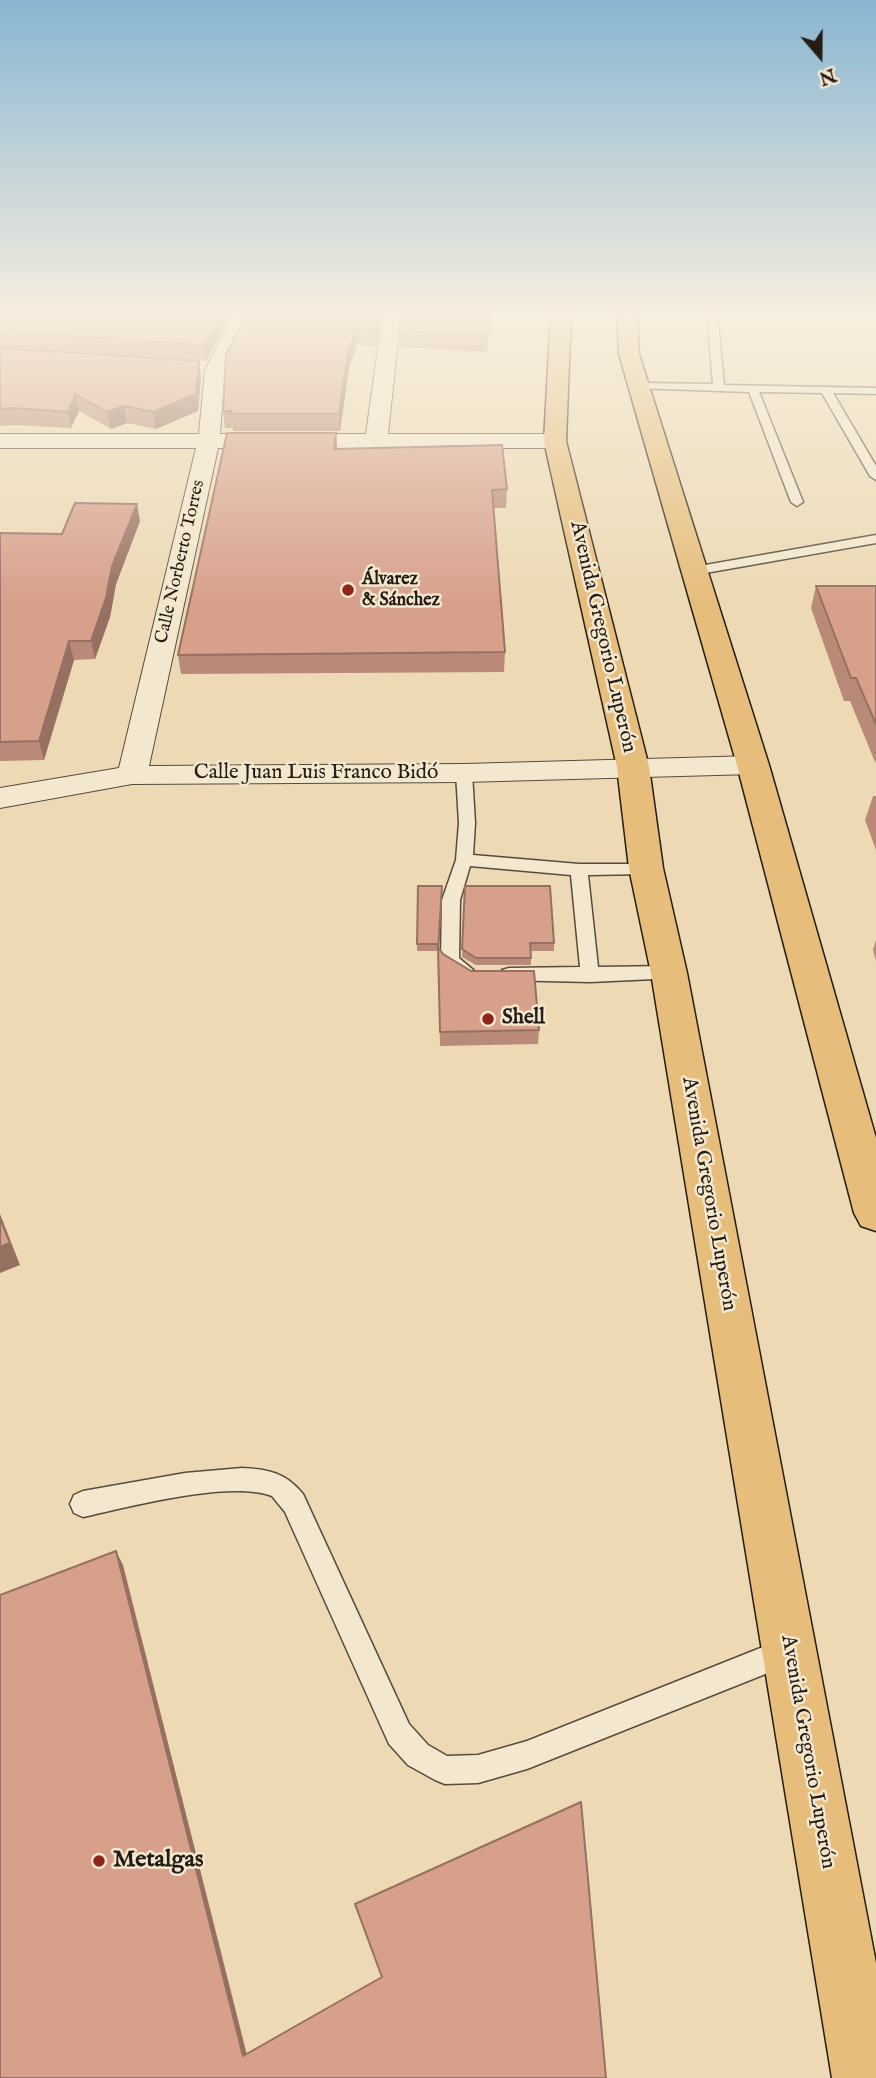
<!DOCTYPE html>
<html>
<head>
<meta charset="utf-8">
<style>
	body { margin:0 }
	#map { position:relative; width:876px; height:2078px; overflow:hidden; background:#eddab5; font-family:"IM FELL English",serif }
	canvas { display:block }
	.north { position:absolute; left:785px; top:21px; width:70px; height:70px; -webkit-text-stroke:5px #f3e7cf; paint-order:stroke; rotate:160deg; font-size:19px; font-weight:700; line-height:28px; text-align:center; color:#251c13 }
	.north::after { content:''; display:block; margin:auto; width:24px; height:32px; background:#251c13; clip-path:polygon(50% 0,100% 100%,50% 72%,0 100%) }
</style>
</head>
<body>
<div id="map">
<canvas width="876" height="2078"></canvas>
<div class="north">N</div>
</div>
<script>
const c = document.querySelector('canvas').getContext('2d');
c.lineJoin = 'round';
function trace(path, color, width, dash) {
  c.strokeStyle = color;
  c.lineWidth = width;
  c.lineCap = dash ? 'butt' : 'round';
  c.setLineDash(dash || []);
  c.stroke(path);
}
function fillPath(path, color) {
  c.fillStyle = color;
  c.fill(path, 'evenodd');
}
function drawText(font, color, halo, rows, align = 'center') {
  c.font = font + ' "IM FELL English",serif';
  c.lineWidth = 5;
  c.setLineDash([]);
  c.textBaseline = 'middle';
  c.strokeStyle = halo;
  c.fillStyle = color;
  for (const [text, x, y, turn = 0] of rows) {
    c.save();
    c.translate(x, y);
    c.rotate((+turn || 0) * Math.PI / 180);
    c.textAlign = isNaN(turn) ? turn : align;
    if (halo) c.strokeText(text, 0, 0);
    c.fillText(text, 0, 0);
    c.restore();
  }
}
const lane = new Path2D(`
	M707,312h10l7,73 152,3v6l-43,-1 43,73v14l-6,-4 -48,-83 -63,-1 44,110 -6,4 -6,-4 -42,-110 -114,-4 -1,-2 5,-3 74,1z
	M876,535v8l-182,32 -7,-4 7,-4z
	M464,768l8,5 3,50 -2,32 106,9h73l3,4 -3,4 -6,2 -58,1 10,92 71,-1 7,2 2,5 -2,5 -86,4 -88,-2 -2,-5 2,-5 7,-2 71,-1 -9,-92 -101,-9 -10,34 -1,58 19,16 -2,5 -7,2 -25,-15 -3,-5 1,-61 14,-40 3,-37 -3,-50z
	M242,1468c26,1 44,5 61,26l106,230 19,21 19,11 31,-1 49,-14 261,-104 10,4 4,10 -4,10 -271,108 -49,14 -33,1 -10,-4 -27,-15 -19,-21 -104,-232 -13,-16c-43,-16 -143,11 -189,21l-9,-4 -4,-9 4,-9 9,-4 102,-18z`);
const street = new Path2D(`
	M236,312h18l-29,58 -5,64h146l17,-122h18l-13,122h167l8,2 3,5 -3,5 -8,2h-337l-69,318 315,-2 289,-8 11,2 4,7 -4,7 -11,2 -289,8 -332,2 -132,24v-20l119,-20 77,-320h-196v-14h199l6,-64z`);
const primary = new Path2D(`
	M551,312h20l-5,129 83,326 14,101 24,105 189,990v115h-44l-181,-1105 -22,-105 -12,-101 -73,-326z
	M617,312h20l2,42 130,411 107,373v93l-15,-5 -7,-13 -117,-448 -118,-411z`);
trace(lane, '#574c3c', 3);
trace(street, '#574c3c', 2);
trace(primary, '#251c13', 3);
fillPath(lane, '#f3e7cf');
fillPath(street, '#f3e7cf');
fillPath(primary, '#e6bd7a');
fillPath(new Path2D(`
	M0,312h233l-27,49 -206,-14z
	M248,312h133l-5,34 -19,-1 -8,23 -9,63h-107v-3h-8l-2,-17z
	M401,312h89l-3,40 -87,-5v-16z
	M0,348l199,13 2,16 -3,34 -42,18 -29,-6 -16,6 -32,-18 -8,17 -55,-3 -16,1z
	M336,433l1,16 170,40 -1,19h-13l12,144 -1,20 -323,2 -3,-19z
	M140,521l-24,63 -6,33 -15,42 -21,1 -30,100 -44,1v-228l62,1z
	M816,586h60v176h-1l-25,-61h-6l-33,-93z
	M873,796h3v54l-11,-30z
	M418,886h24l-3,62 4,6 96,76 -1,14 -98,2 -2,-95h-21z
	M465,886l89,57v8h-23v14h-55l-14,-8z
	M876,940v21l-3,-11z`), '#b98a78');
fillPath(new Path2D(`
	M223,312h10l-27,49 -2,-16z
	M378,312h3l-5,34 -1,-16z
	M489,312h1l-3,40v-16z
	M357,329v16l-8,23 -9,63 -1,-17 9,-62z
	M199,361l2,16 -3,34 -42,18 -3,-17z
	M75,394l4,17 -8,17 -3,-16z
	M124,406l3,17 -16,6 -4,-17z
	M336,433l1,18 -3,-2z
	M137,504l3,17 -24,63 -6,33 -15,42 -4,-18 21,-75z
	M69,641l5,19 -30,100 -5,-19z
	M0,1214l20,51 -20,8z
	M116,1551l7,14 125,494 -5,-3z`), '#967061');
const building = new Path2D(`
	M0,312h223l-19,33 -204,-14z
	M248,312h130l-3,18 -18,-1 -9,23 -9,62h-108l1,-3h-9l3,-57z
	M401,312h88l-2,24 -87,-5z
	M0,348l199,13 -3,33 -43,18 -29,-6 -17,6 -32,-18 -7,18 -56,-4 -12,1z
	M227,433h109l-2,16 168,-4 5,44 -15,1 13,162 -327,3z
	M75,503l62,1 -25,62 -6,32 -15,43h-22l-30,100 -39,1v-209l62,1z
	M816,586h60v138l-20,-46h-5z
	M418,886h24l-4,65v-7h-21z
	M465,886h85l4,57h-24l1,15h-55l-14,-9z
	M438,947l5,7 28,17h63l5,59 -99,2z
	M0,1218l10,25 -10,4z
	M116,1551l127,505 139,-79 -27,-73 226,-102 25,276h-606v-483z`);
fillPath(building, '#d7a08b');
trace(building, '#967061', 2);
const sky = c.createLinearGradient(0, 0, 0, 603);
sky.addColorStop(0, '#89b6d2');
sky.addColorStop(0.52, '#f7eede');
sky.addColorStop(1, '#f7eede00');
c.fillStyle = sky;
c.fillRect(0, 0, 876, 603);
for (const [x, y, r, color] of [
	[348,590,7,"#8f2418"],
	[488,1019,7,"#8f2418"],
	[99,1861,7,"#8f2418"]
]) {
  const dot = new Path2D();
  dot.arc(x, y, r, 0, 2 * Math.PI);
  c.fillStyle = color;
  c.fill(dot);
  trace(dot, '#f3e7cf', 2.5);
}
drawText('18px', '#251c13', '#f3e7cf', [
	["Calle Norberto Torres",181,562,-77]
]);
drawText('bold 18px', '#251c13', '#f3e7cf', [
	["Álvarez",362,580],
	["& Sánchez",362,601]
], 'left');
drawText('21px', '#251c13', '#f3e7cf', [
	["Avenida Gregorio Luperón",602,637,77],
	["Calle Juan Luis Franco Bidó",316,774],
	["Avenida Gregorio Luperón",708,1194,80],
	["Avenida Gregorio Luperón",807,1752,80]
]);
drawText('bold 21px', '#251c13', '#f3e7cf', [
	["Shell",502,1019]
], 'left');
drawText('bold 24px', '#251c13', '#f3e7cf', [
	["Metalgas",113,1861]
], 'left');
</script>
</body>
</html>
